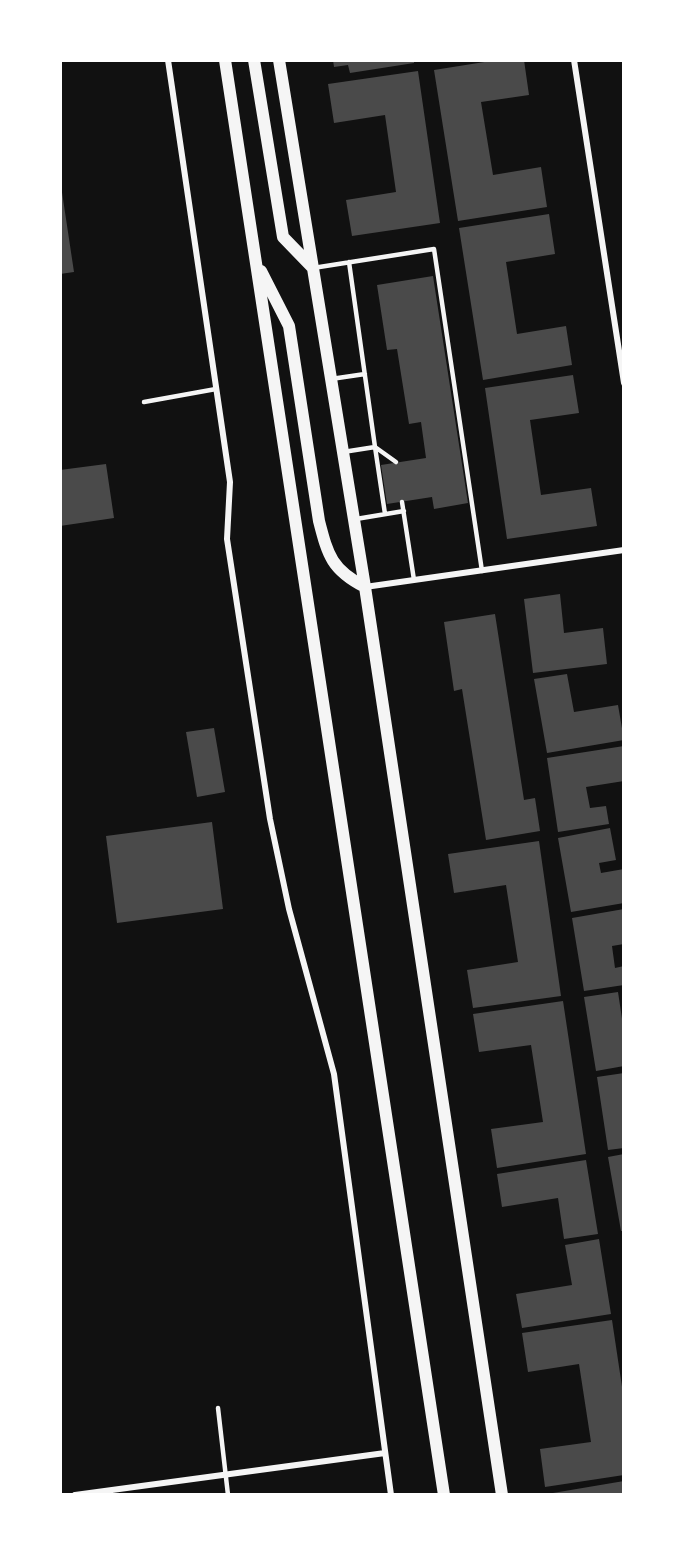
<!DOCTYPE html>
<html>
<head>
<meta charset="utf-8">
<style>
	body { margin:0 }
	#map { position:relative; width:684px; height:1555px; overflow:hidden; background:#111; font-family:Barlow,sans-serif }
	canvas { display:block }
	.frame { position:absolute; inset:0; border:62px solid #fff; pointer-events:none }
</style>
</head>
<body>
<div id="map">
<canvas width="684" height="1555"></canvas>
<div class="frame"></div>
</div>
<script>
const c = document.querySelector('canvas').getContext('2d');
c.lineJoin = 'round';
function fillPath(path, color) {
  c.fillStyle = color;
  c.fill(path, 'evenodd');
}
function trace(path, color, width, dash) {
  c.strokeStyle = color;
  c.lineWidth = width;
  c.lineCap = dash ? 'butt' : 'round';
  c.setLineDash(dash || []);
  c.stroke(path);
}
fillPath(new Path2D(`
	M333,60h81v3l-64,10 -2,-8 -14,2z
	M497,60h27l5,35 -48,7 12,73 48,-8 6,40 -89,14 -24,-151z
	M418,71l22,152 -88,13 -6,-36 50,-8 -11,-77 -51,8 -6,-39z
	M60,179l14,93 -14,2z
	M549,214l6,40 -49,8 11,72 49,-8 6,39 -89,15 -24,-152z
	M433,276l35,227 -34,6 -2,-12 -45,7 -6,-39 45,-7 -5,-36 -12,2 -12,-75 -10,1 -10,-65z
	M573,375l6,38 -49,7 11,75 50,-7 6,38 -90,13 -22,-151z
	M106,464l8,54 -54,8v-56z
	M560,594l4,39 39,-5 4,36 -74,9 -9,-74z
	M495,614l29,186 11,-2 5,33 -54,9 -24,-151 -8,2 -10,-69z
	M567,674l7,38 44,-7 6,35 -77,13 -13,-74z
	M214,728l11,64 -28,5 -11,-65z
	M624,746v35l-38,6 4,21 16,-2 3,18 -51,8 -11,-74z
	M212,822l11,87 -106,14 -11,-87z
	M610,828l6,32 -17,3 2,10 23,-4v34l-53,9 -13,-74z
	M539,841l22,155 -88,12 -6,-38 51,-8 -12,-77 -52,8 -6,-39z
	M624,909v35l-12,2 3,22 9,-2v19l-40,6 -12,-73z
	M618,992l6,40v34l-28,5 -12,-74z
	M563,1001l23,153 -89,14 -6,-39 52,-7 -12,-77 -52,7 -6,-38z
	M624,1073v75l-16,2 -11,-73z
	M624,1154v77h-3l-13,-74z
	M586,1160l12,74 -34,5 -6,-41 -56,9 -5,-33z
	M599,1239l12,75 -89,14 -6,-34 56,-9 -7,-40z
	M612,1320l12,80v75l-79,12 -5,-38 51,-7 -12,-78 -51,8 -6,-39z
	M624,1481v14h-77v-1z`), '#4a4a4a');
trace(new Path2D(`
	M313,268l121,-19 48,322
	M331,379l34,-5
	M144,402l72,-13
	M375,447l10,67
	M375,447l21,15
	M343,452l32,-5 -26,-185
	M402,502l12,78
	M356,519l48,-8
	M218,1408l10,87`), '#f5f5f5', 4.5);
trace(new Path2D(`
	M168,60l62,422 -3,57 43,280 19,90 45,165 57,421
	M574,60l50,323
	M365,587l259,-37
	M75,1495l310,-42`), '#f5f5f5', 6);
trace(new Path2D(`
	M225,60l219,1435
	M254,60l29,177 30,31
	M279,60l86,527 137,908
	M261,271l28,55 30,195c9,35 13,49 46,66`), '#f5f5f5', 12);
</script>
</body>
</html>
